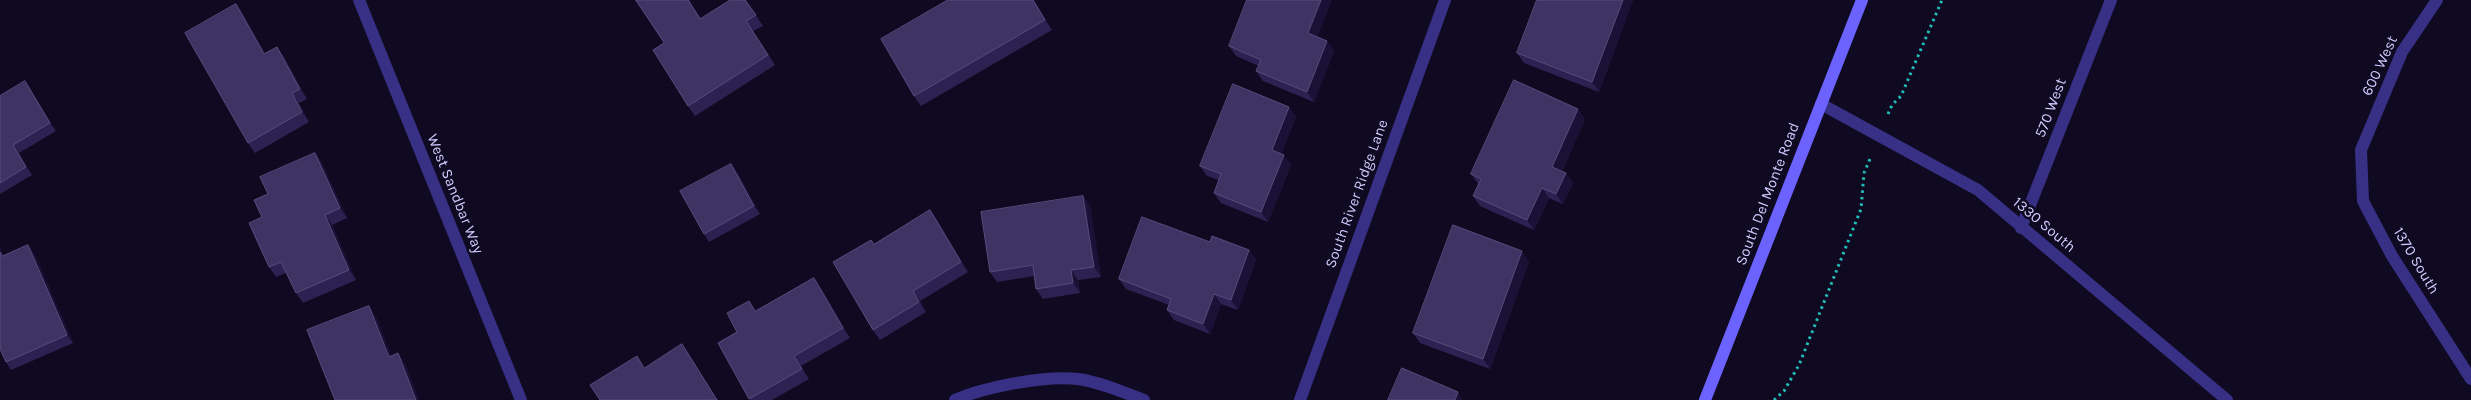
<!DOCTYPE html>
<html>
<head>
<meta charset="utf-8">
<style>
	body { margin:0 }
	canvas { display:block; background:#0f0a21 }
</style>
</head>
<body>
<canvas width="2471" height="400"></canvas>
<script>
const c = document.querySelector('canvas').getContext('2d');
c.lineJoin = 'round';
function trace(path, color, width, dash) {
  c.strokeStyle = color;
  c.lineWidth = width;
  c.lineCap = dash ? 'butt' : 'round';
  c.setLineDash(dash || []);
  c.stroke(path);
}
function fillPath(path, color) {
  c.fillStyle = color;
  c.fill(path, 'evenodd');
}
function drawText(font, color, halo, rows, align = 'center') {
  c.font = font + ' Karla,sans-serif';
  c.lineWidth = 5;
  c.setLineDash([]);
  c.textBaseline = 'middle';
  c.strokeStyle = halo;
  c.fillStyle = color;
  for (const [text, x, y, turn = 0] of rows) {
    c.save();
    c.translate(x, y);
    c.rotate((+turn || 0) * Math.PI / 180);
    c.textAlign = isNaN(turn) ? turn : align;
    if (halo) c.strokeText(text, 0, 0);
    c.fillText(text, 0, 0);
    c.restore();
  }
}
trace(new Path2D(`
	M1888,114l4,-9 9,-9 41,-96
	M1774,400l10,-9 15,-26 62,-156 3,-36 6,-14`), '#20bdb9', 3, [2.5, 4]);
trace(new Path2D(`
	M2437,0l-35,52 -41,98 2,51 29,55 79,123
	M2021,228l90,-228`), '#373085', 12);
trace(new Path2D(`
	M359,0l162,400
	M1821,104l157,86 249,210
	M955,400c29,-13 91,-25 123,-21 22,3 45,13 66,21
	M1300,400l145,-400`), '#373085', 12);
trace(new Path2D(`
	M1705,400l157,-400`), '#6b62ff', 12);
fillPath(new Path2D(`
	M636,0h53l12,19 45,-19 17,26 -10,5 22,34 -80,51 -7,-10 -24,-63z
	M1034,0l18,30 -131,76 -7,-10z
	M1537,0h96l-34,92 -75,-29 -7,-10z
	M236,4l7,10 22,39 12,-6 7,10 23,42 -8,4 10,19 -54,31 -7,-10z
	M1317,37l10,4 7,10 -20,51 -51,-21 -7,-10 3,-5 -23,-10 -7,-10z
	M30,89l26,42 -37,22 13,22 -32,19v-98z
	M1289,107l7,10 -15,37 10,11 -23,57 -47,-19 -7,-10 5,-13 -12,-4 -7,-10z
	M1585,119l-23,52 4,2 7,10 -10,21 -14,-6 -15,32 -54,-24 -7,-10 5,-12 -7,-10z
	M315,153l7,10 25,55 -15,7 24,55 -53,23 -7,-10 -10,-20 -10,4 -7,-10 -7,-50 6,-23z
	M737,172l23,42 -51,28 -5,-8z
	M1083,196l7,10 11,71 -23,3 2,13 -37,6 -7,-10 -2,-13 -37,6 -7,-10z
	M930,210l7,10 31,52 -48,29 6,11 -46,28 -7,-10 1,-86z
	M1210,242l39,8 7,10 -18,50 -17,-6 -11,30 -36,-14 -7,-10 2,-5 -43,-16 -7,-10z
	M34,253l39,90 -62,27 -5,-8 -2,-107z
	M1529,262l-39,107 -70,-26 -7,-10z
	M821,288l29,50 -49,28 8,13 -37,21h-22l-32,-57 19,-11 19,-21z`), '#2c2251');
fillPath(new Path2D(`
	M1033,0h1l18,30 -7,-10z
	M1321,0h11l-17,43 -7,-10z
	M1623,0h10l-34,92 -7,-10z
	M236,4l7,10 28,50 -7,-10z
	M1327,41l7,10 -20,51 -7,-10z
	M277,47l7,10 23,42 -7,-10z
	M25,81l5,8 26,42 -6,-8z
	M292,93l7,10 10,19 -7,-10z
	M1289,107l7,10 -17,43 -7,-10z
	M1578,109l7,10 -26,58 -7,-10z
	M13,145l6,8 13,22 -6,-8z
	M315,153l7,10 25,55 -7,-10z
	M1284,155l7,10 -23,57 -7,-10z
	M731,164l6,8 23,42 -6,-8z
	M1566,173l7,10 -10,21 -7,-10z
	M1542,188l7,10 -15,32 -7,-10z
	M1083,196l7,10 11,71 -7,-10z
	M930,210l7,10 31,52 -7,-10z
	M325,215l7,10 24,55 -7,-10z
	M28,245l6,8 39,90 -6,-8z
	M0,247l8,17 -6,-8 -2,-4z
	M1249,250l7,10 -18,50 -7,-10z
	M1522,251l7,11 -39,107 -7,-10z
	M1071,270l7,10 2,13 -7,-10z
	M814,278l7,10 29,50 -7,-10z
	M913,291l7,10 6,11 -7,-10z
	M1214,294l7,10 -11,30 -7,-10z
	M369,306l7,10 20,51 -7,-10z
	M682,344l7,10 29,46h-1z
	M398,353l7,10 14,37h-3z
	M794,356l7,10 8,13 -7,-10z
	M1458,392l5,8h-8z`), '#191136');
const building = new Path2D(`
	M636,0h52l12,19 30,-19h15l11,15 -10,6 22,34 -80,51 -35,-56 11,-7z
	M948,0h85l12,20 -131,76 -33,-57z
	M1247,0h74l-13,33 19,8 -20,51 -51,-21 5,-11 -32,-14z
	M1537,0h86l-31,82 -75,-29z
	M236,4l28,50 13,-7 23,42 -8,4 10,19 -54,31 -63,-110z
	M1514,80l64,29 -26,58 14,6 -10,21 -14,-6 -15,32 -54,-24 8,-17 -10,-5z
	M25,81l25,42 -37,22 13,22 -26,16v-87z
	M1233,84l56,23 -17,43 12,5 -23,57 -47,-19 7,-19 -21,-8z
	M315,153l25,55 -15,7 24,55 -53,23 -15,-31 -12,5 -20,-44 13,-6 -8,-17 14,-6 -8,-17z
	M731,164l23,42 -50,28 -24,-43z
	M1083,196l11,71 -23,3 2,13 -37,6 -3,-24 -43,7 -9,-60z
	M930,210l31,52 -48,29 6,11 -46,28 -40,-68 38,-22 3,4z
	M1142,217l68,25 2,-6 37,14 -18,50 -17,-6 -11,30 -36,-14 4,-11 -52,-20z
	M1453,225l69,26 -39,108 -70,-26z
	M28,245l39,90 -61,27 -6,-13v-97l2,4z
	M814,278l29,50 -49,28 8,13 -53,30 -31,-56 19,-11 -10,-19 22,-12 6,10z
	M369,306l20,51 9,-4 18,47h-81l-28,-70z
	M682,344l35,56h-117l-10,-15 47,-29 7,12z
	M1402,368l56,24 -3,8h-67z`);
fillPath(building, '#3e3464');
trace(building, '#554c7c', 1);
drawText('15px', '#d2cbff', '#0f0a21', [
	["600 West",2380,66,-65],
	["570 West",2051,108,-69],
	["West Sandbar Way",455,194,68],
	["South River Ridge Lane",1357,194,-70],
	["South Del Monte Road",1768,194,-69],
	["1330 South",2044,225,40],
	["1370 South",2416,261,59]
]);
</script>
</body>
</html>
